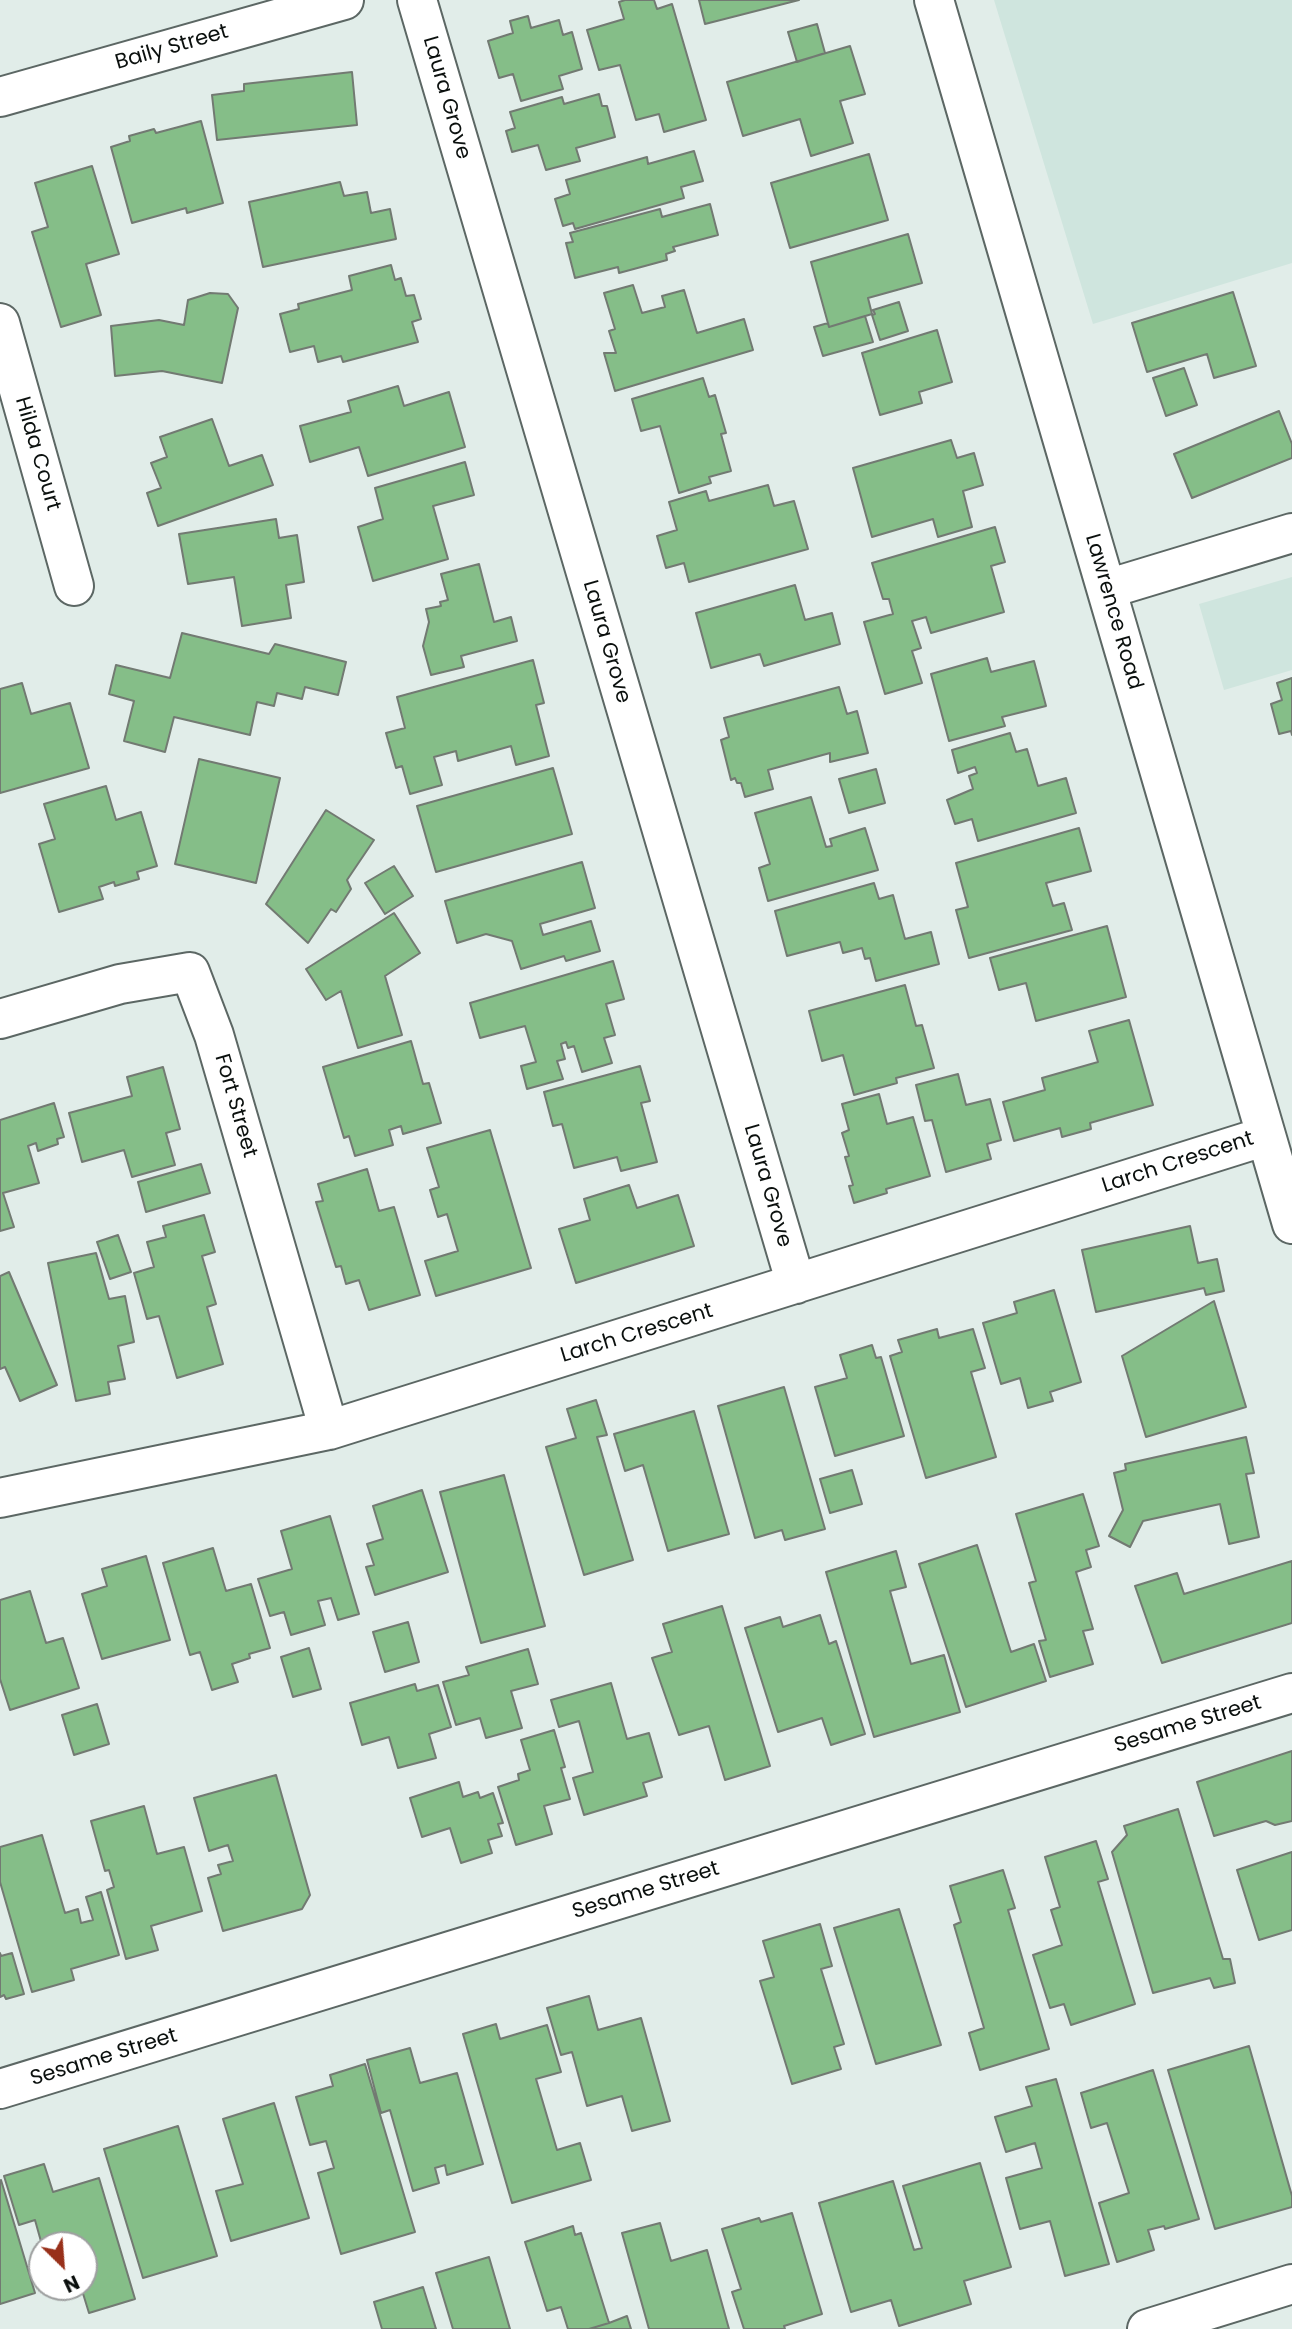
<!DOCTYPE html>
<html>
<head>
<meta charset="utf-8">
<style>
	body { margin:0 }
	#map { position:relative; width:1292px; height:2329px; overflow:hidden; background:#e1ede9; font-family:Poppins,sans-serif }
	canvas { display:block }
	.north { position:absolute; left:28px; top:2231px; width:70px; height:70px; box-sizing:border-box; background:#fff; border:2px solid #9d9f9f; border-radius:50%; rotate:155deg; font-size:19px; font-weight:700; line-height:28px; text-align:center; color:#0b100e }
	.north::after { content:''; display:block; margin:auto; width:24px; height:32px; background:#98301a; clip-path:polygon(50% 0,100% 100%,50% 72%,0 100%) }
</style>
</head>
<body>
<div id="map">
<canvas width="1292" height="2329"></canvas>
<div class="north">N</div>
</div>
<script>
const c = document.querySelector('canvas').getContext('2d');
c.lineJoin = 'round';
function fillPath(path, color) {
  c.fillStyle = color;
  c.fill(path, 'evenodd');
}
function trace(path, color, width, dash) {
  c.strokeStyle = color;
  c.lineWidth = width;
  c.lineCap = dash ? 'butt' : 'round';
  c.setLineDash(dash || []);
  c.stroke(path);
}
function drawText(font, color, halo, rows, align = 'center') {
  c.font = font + ' Poppins,sans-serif';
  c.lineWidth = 7;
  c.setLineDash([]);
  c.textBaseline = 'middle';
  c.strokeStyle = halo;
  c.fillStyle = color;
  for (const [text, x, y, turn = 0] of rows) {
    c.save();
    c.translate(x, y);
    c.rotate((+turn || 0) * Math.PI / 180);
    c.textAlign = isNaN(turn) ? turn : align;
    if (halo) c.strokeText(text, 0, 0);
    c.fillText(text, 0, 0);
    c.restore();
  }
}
fillPath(new Path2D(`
	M994,0h298v263l-199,61z
	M1292,577v93l-68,20 -25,-86z`), '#cfe5de');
const building = new Path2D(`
	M625,0h29l3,9 15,-5 34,116 -42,12 -5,-18 -23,6 -16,-55 -21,5 -12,-40 37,-11 -5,-17z
	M699,0h100l-94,24z
	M528,16l3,12 28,-8 4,15 9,-3 10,37 -23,7 4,13 -42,12 -8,-27 -14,4 -11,-37 25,-8 -3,-12z
	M817,24l8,29 -28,9 -9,-30z
	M850,46l15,48 -25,7 13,42 -42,13 -11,-37 -57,17 -16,-54z
	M352,72l5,53 -140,15 -5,-45 32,-4v-7z
	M599,94l3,12h5l8,31 -39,11 4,13 -34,9 -8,-25 -26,7 -6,-21 9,-3 -5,-16 52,-15 2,7z
	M201,121l22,82 -36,10 -1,-5 -54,15 -21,-76 19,-6 -1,-5 25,-7 2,4z
	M694,151l9,30 -22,6 3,11 -109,31 -2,-6 -10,3 -8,-27 15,-5 -4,-14 81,-23 1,7z
	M869,154l19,66 -98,28 -19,-65z
	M92,166l27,88 -33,10 15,51 -40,12 -29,-95 16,-5 -13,-44z
	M340,182l4,14 23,-4 4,21 19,-4 6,30 -133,28 -14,-65z
	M710,204l8,31 -45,12 2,4 -9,3 1,6 -48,13 -1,-6 -43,11 -9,-35 7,-1 -3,-9 90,-24 2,8z
	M908,234l14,49 -54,15 4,16 -43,13 -18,-65z
	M391,265l4,15 6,-2 5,18 8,-1 7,24 -9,3 6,20 -75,20 -2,-6 -23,6 -4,-16 -24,6 -10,-38 19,-5 -1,-5 54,-14 -3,-14z
	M633,285l9,28 23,-6 -3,-11 22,-6 13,43 47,-14 9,31 -138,41 -11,-38h12l-7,-22 6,-2 -11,-36z
	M1233,292l23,74 -42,12 -7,-24 -60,18 -15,-49z
	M210,293l18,1 10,14 -16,75 -60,-12 -47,5 -4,-50 48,-6 25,5 4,-25z
	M899,302l9,29 -28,9 -8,-25 3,-1 -2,-4z
	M865,316l8,26 -50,14 -9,-29 14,-4 1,4z
	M937,330l15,52 -33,10 3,11 -42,12 -18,-62z
	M1184,368l13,37 -31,11 -13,-38z
	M703,378l6,19 6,-2 11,38 -5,1 10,37 -22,6 2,6 -32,10 -19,-67 -19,5 -9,-32z
	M398,386l6,20 45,-14 16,55 -97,29 -9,-29 -49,15 -10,-36 51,-14 -3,-11z
	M1279,411l13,33v14l-100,40 -18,-44z
	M212,419l17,47 33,-11 11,30 -115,41 -11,-33 14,-5 -10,-25 16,-6 -7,-20z
	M951,440l6,18 17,-5 9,32 -20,6 9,36 -34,10 -5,-18 -61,18 -19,-69z
	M465,462l9,33 -41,11 15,53 -75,22 -15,-54 25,-8 -8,-31z
	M768,485l6,21 20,-5 14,48 -119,33 -5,-19 -18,5 -9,-32 20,-6 -8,-28 37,-11 3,10z
	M276,519l3,19 18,-3 7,47 -18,3 5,33 -49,8 -8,-49 -46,7 -9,-50z
	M995,527l10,35 -14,4 13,46 -73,21 -5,-16 -14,4 9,27 -9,3 10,32 -37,11 -21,-72 29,-8 -4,-15h-6l-11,-36z
	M479,564l15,58 17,-5 6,24 -56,15 3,11 -33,8 -8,-29 6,-24 -3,-13 15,-3 -1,-4 8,-2 -7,-26z
	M795,585l10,35 27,-7 8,31 -76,22 -4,-12 -49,14 -15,-55z
	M182,633l87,21 6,-10 71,18 -8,33 -33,-8 -3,12 -25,-6 -3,13 -17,-4 -7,33 -76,-18 -9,35 -41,-11 10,-40 -25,-7 7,-29 54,13z
	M987,658l4,14 43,-11 12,45 -44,11 3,9 -56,15 -18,-67z
	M533,660l11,43 -8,2 13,51 -33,9 -5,-19 -53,15 -2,-10 -22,6 8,28 -32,9 -8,-28 -6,2 -10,-35 19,-5 -8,-31z
	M1292,678v57l-1,-4 -12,3 -8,-30 11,-4 -5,-17z
	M22,683l9,31 39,-11 19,65 -89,25v-104z
	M839,687l8,27 10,-3 11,42 -38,9v-9l-62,17 5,19 -28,8 -4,-14h-4l-2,-5 -4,2 -10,-40 8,-3 -5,-19z
	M1010,733l6,19 11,-3 11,37 28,-8 10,35 -98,28 -6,-22 -17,5 -8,-24 26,-11 -4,-13 8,-3 -2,-6 -17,6 -6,-23z
	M199,759l81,19 -24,105 -81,-19z
	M553,768l19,66 -136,38 -19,-66z
	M876,769l9,34 -36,10 -10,-34z
	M106,786l10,34 25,-8 16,54 -20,6 2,7 -24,7 -1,-4 -15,5 4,12 -44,13 -20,-68 16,-5 -11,-35z
	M811,797l15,50 6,-1 -2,-7 35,-11 13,42 -110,31 -9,-33 11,-4 -15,-51z
	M326,810l48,30 -27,40 4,9 -15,23 -5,-3 -23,34 -42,-39z
	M1079,828l12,43 -45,12 7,23 11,-3 8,27 -103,28 -13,-48 12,-3 -12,-44z
	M582,862l13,46 -55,16 3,11 48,-14 9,30 -34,10 -2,-5 -43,13 -9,-28 -26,-7 -29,9 -12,-42z
	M394,866l19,30 -28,18 -20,-31z
	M874,883l5,16 14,-4 12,44 26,-7 8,32 -63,17 -6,-23 -5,1 -3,-11 -19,5 -3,-11 -53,14 -12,-45z
	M394,913l26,40 -35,23 17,59 -44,13 -17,-57 -15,9 -20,-31z
	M1107,926l19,71 -90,24 -10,-38 -27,7 -9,-32z
	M613,961l11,38 -18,5 9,31 -11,3 8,25 -30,9 -8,-26 -6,2 -2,-6 -5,2 4,15 -8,2 6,18 -36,10 -6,-23 15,-4 -11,-36 -45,12 -10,-35z
	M905,985l11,41 6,-1 12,43 -38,10 1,5 -43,12 -11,-40 -21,6 -13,-50z
	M1129,1020l24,85 -63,18 1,6 -29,8 -2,-9 -46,13 -11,-39 42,-12 -3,-12 56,-16 -9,-31z
	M411,1041l12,43 6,-1 12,40 -38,11 -2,-8 -12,4 4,15 -38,11 -6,-20 -5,2 -21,-71z
	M640,1066l10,35 -9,2 16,59 -36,9 -4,-14 -43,11 -12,-44 -9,2 -9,-34z
	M163,1067l17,62 -14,4 9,32 -43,12 -8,-27 -42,12 -13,-49 63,-17 -5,-19z
	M958,1074l8,31 24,-6 11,41 -14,4 4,15 -45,13 -14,-52 -7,1 -9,-36z
	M879,1094l8,30 26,-7 17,59 -44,13 1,4 -33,10 -5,-17 4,-1 -8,-28 4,-1 -7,-23 7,-3 -7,-26z
	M54,1103l10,34 -7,2 1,5 -20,7 -2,-8 -8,3 11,37 -36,10 11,34 -14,4v-111z
	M490,1130l41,138 -95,28 -11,-35 33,-10 -11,-37 -9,3 -8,-27 9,-3 -12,-39z
	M201,1164l9,29 -64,19 -8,-30z
	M367,1169l12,42 15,-4 26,88 -51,15 -10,-30 -13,4 -5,-18 -5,1 -20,-65 7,-1 -5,-17z
	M629,1185l8,23 41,-13 16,51 -118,37 -17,-54 31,-9 -6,-21z
	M204,1215l11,37 -13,4 14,48 -9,3 16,57 -46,14 -18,-62 -12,3 -13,-46 20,-6 -7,-25 19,-5 -3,-11z
	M1190,1226l8,37 19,-4 7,32 -18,4 -2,-7 -108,24 -14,-62z
	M118,1235l13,37 -21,7 -13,-37z
	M96,1253l13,46 16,-3 9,46 -16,4 7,33 -17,3 2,12 -34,7 -28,-138z
	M9,1272l48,113 -37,16 -15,-34 -5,2v-93z
	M1054,1290l27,92 -31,10 3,9 -25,7 -8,-30 -19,6 -18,-61 34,-10 -3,-11z
	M1214,1301l32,106 -100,30 -24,-81z
	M937,1329l2,9 34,-9 12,39 -14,4 25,85 -70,21 -36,-122 12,-4 -4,-12z
	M872,1345l4,13 5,-1 23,79 -69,20 -20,-69 32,-9 -7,-23z
	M784,1387l41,142 -40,11 -3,-10 -27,8 -37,-132z
	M596,1400l11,35 -10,2 36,123 -49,15 -38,-128 30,-9 -9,-29z
	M694,1411l35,123 -61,17 -25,-86 -18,6 -11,-37z
	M1246,1437l8,36 -8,1 13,63 -30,7 -9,-40 -77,17 -13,26 -21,-11 14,-26 -9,-37 12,-3 -1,-6z
	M852,1470l10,34 -32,9 -10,-34z
	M504,1475l41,151 -64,17 -41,-151z
	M422,1490l26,82 -73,23 -9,-28 8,-2 -7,-21 16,-5 -10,-33z
	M1083,1494l16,52 -13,4 5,17 -15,5 17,57 -10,2 10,33 -43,13 -11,-36 7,-1 -17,-57 7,-2 -20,-67z
	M330,1516l29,98 -21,6 -7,-22 -13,3 7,24 -34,10 -7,-23 -14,4 -12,-37 34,-10 -11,-38z
	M977,1545l34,107 23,-8 12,37 -80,26 -47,-143z
	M213,1548l13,43 25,-7 19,64 -21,6 1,4 -18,6 6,18 -26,8 -12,-38 -10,3 -27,-92z
	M896,1551l10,36 -16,4 21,73 33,-9 16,57 -86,25 -48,-165z
	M146,1556l24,84 -68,19 -20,-65 25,-8 -5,-17z
	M1292,1561v62l-130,40 -27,-77 42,-13 7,21z
	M30,1591l16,52 17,-5 16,50 -69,22 -10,-31v-79z
	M722,1606l48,160 -45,14 -16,-54 -30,9 -27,-77 20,-6 -9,-28z
	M820,1615l9,29 7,-3 29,93 -34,11 -9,-27 -44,14 -33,-104 35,-11 3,10z
	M408,1622l11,40 -34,10 -12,-40z
	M309,1648l12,41 -28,8 -12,-40z
	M528,1649l10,35 -27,7 11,37 -36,10 -6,-20 -24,7 -13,-43 26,-7 -3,-8z
	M611,1683l16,56 22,-6 13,44 -19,6 4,13 -63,19 -11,-37 20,-6 -14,-51 -20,6 -8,-27z
	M415,1684l2,7 21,-6 13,42 -22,7 7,24 -38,10 -9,-31 -27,8 -12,-42z
	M97,1704l12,40 -35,11 -12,-40z
	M554,1730l11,37 -4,1 9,31 -26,7 8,28 -36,11 -18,-58 21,-7 -1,-6 12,-4 -9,-30z
	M1292,1751v70l-17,4 -9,-4 -52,15 -17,-54z
	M276,1775l34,120 -8,14 -79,22 -15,-53 13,-4 -3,-9 15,-4 -5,-16 -19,6 -15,-53z
	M459,1782l4,15 15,-5 2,6 13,-5 10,30 -5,1 4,12 -14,4 4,13 -31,10 -11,-35 -28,9 -12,-39z
	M144,1806l13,48 27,-7 18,64 -51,15 7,24 -32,9 -19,-69 7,-3 -5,-17 -4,1 -14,-50z
	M1178,1809l45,150h7l5,24 -21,5 -4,-10 -57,15 -41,-141 15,-17 -3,-9z
	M42,1835l23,78 13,-4 3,14 12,-3 -7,-23 15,-5 18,63 -48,14 3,11 -42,12 -32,-110v-35z
	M1096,1841l12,38 -10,3 37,122 -64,21 -7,-21 -14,4 -17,-53 29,-10 -11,-35 9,-3 -15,-50z
	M1292,1852v78l-33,10 -22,-70z
	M1003,1870l12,38 -7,2 41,139 -69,21 -11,-37 15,-5 -30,-103 7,-3 -11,-36z
	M899,1909l42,136 -65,19 -42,-136z
	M820,1924l12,42 -11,3 23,75 -10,3 7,22 -49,15 -32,-103 14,-4 -11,-36z
	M0,1953l1,3 11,-3 12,41 -18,5 -2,-4 -4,2z
	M589,1996l9,34 43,-12 29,103 -38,10 -10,-35 -35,10 -15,-54 -11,3 -14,-47z
	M496,2024l4,15 47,-14 14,47 -25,7 21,71 23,-7 11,37 -79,23 -49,-169z
	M1249,2046l43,150v11l-77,22 -47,-159z
	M410,2048l10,35 37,-10 26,91 -36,11 -2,-10 -10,3 4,15 -26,8 -23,-81 -9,3 -14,-53z
	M365,2064l50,168 -74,22 -23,-81 16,-5 -8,-27 -16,4 -14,-48 37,-11 -3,-11z
	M1153,2070l46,149 -34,10 -1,-3 -16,4 6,20 -37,12 -18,-59 30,-10 -22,-70 -16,5 -10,-35z
	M1056,2079l53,185 -44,12 -15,-55 -30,8 -14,-51 36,-10 -7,-25 -29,9 -11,-35 37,-11 -6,-19z
	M274,2103l35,115 -78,23 -15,-50 27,-7 -20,-65z
	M178,2126l39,130 -74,22 -39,-129z
	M980,2163l31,104 -47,14 7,23 -72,22 -8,-26 -40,12 -32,-109 74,-22 21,69 8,-2 -19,-62z
	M44,2164l9,28 46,-14 36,121 -46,14 -8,-26h3v-42h-42l-7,-25 -16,5 -15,-49z
	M1,2180l34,113 -35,11v-123z
	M792,2213l30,101 -38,12 1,3h-41l-12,-37 9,-3 -19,-60 37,-11 2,4z
	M660,2223l11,38 36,-11 22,79h-80l-27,-96z
	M573,2226l2,9 6,-2 28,90 -20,6h-21l-7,-22 -14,4 -22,-69z
	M489,2257l21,72h-57l-17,-56z
	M423,2287l13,42h-54l-8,-27z
	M627,2316l4,13h-42l20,-6z`);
fillPath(building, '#85be88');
trace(building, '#727a72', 2);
const street = new Path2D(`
	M417,0l379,1284
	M934,0l358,1224
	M0,97l344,-97
	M0,323l74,263
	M1107,589l185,-56
	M0,1019l120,-35 70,-12 24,63 115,395
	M0,1498l329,-68 937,-294
	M0,2089l1292,-396
	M1147,2329l145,-45`);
trace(street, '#5c6764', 42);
trace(street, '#fff', 38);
drawText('21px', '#0b100e', '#fff', [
	["Baily Street",172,48,-16],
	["Laura Grove",446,98,74],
	["Hilda Court",37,454,74],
	["Lawrence Road",1113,612,74],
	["Laura Grove",606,642,74],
	["Fort Street",235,1106,74],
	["Larch Crescent",1178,1163,-18],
	["Laura Grove",767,1186,74],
	["Larch Crescent",637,1334,-17],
	["Sesame Street",1188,1725,-17],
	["Sesame Street",646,1891,-17],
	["Sesame Street",104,2058,-17]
]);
</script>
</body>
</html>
